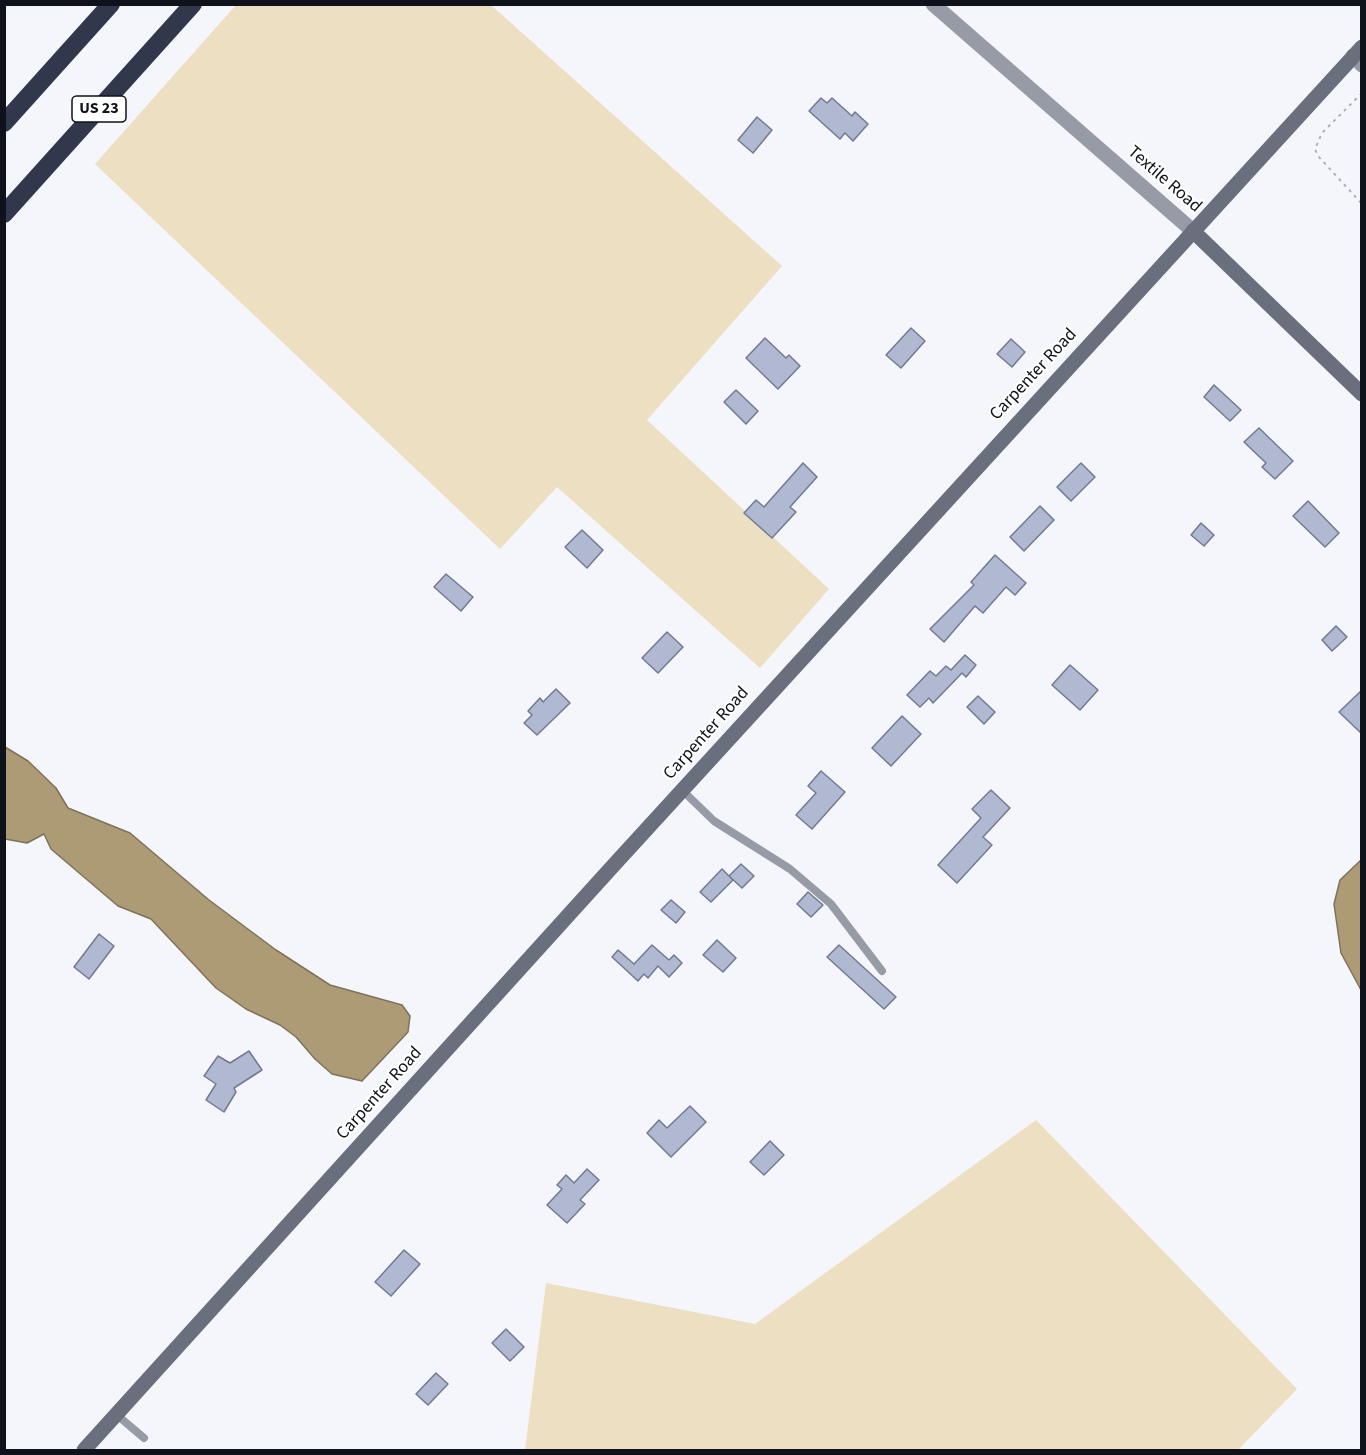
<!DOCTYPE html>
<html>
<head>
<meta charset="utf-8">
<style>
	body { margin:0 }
	#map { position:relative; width:1366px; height:1455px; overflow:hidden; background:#f4f6fb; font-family:"Source Sans 3",sans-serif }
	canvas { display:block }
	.frame { position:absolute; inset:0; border:6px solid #0f121a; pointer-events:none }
</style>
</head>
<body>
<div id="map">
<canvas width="1366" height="1455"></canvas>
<div class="frame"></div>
</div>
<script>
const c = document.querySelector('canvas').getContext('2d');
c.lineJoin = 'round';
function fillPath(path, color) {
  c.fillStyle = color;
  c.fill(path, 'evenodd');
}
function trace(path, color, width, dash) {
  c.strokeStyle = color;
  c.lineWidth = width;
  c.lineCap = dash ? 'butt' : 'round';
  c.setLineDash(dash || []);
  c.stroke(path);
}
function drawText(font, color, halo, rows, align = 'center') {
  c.font = font + ' "Source Sans 3",sans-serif';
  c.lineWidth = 4.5;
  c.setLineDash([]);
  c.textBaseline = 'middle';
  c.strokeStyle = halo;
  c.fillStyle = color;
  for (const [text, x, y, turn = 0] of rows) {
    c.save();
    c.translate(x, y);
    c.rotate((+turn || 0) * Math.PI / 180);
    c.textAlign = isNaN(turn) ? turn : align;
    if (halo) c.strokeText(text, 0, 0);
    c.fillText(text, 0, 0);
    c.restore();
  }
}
fillPath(new Path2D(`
	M236,5h255l291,261 -135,154 182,169 -69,79 -203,-181 -57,62 -405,-385z
	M1036,1120l261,269 -59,61h-713l21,-167 209,41z`), '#ecdfc2');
const water = new Path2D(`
	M5,747l23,14 28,27 12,20 62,25 79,67 67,50 54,35 72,20 8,11 -2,16 -46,49 -30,-7 -17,-15 -19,-22 -16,-12 -34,-16 -30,-21 -65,-69 -33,-13 -67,-57 -7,-15 -17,9 -22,-4z
	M1361,860v130l-20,-37 -7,-49 6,-24z`);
fillPath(water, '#ad9b76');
trace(water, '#7e725a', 1.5);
const building = new Path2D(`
	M821,98l6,5 5,-5 20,18 3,-4 13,12 -15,17 -8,-8 -5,6 -31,-28z
	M757,117l15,13 -19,23 -15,-13z
	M911,328l14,13 -24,27 -15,-13z
	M765,338l21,20 3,-3 11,11 -22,23 -32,-31z
	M1011,339l14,13 -13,15 -15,-13z
	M1214,385l27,25 -11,11 -26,-24z
	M736,390l22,21 -12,13 -22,-22z
	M1259,428l34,33 -18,18 -13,-12 4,-4 -22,-21z
	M803,463l14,14 -27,30 6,5 -24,26 -28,-25 12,-13 8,7z
	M1081,463l14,14 -24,24 -14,-14z
	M1308,501l31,32 -14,14 -32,-31z
	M1040,506l14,14 -30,31 -14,-14z
	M1201,523l13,12 -10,11 -13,-11z
	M582,530l21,20 -16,18 -22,-21z
	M995,555l31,28 -11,12 -9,-8 -23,26 -8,-7 -31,36 -14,-13 44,-44 -3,-3z
	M446,574l27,23 -12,14 -27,-24z
	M1336,626l11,11 -15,14 -10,-11z
	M667,632l16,15 -25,26 -16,-15z
	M965,655l11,10 -10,12 -4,-4 -29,30 -4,-5 -9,9 -13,-12 23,-24 6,5 10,-10 5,4z
	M1070,665l28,25 -18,20 -28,-25z
	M556,689l14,14 -33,32 -13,-12 8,-8 -4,-4 12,-13 3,4z
	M1362,690v44l-23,-22z
	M978,696l17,16 -11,12 -17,-17z
	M902,716l19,18 -30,32 -19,-18z
	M821,771l24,21 -33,37 -16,-14 20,-22 -8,-7z
	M991,790l19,18 -27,29 9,8 -35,38 -19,-18 43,-47 -9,-9z
	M741,864l13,12 -12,12 -13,-12z
	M722,869l11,11 -22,22 -11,-10z
	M808,892l15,13 -12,12 -14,-13z
	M671,900l14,12 -9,11 -15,-13z
	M99,934l15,12 -25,33 -15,-12z
	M717,940l19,18 -13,14 -20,-17z
	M652,945l17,15 5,-5 8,8 -13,14 -11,-11 -10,12 -4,-4 -6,7 -26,-24 6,-7 16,14z
	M839,945l57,52 -12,12 -57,-52z
	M249,1051l13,19 -28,18 2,4 -12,20 -18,-12 10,-16 -12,-8 14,-20 12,7z
	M690,1106l16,16 -35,35 -24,-24 12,-13 8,8z
	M770,1141l14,14 -20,20 -14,-13z
	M587,1169l12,11 -19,20 5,4 -18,19 -20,-18 15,-16 -5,-4 9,-10 8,8z
	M404,1250l16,14 -29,32 -16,-14z
	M506,1329l18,18 -14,14 -18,-18z
	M436,1373l12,11 -20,21 -12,-11z`);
fillPath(building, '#b0b9d1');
trace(building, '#727a90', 1.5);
trace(new Path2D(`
	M1362,93l-40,40 -7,16 3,7 44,48`), '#aeb0b6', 2, [3, 4.5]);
trace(new Path2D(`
	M682,790l32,31 76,48 41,35 51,67
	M117,1415l27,23`), '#979ba5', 8);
trace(new Path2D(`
	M933,4l260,227
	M1353,56l9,9`), '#979ba5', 15);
trace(new Path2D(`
	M1193,231l169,163
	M84,1450l528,-583 750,-820`), '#6a6f7e', 15);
trace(new Path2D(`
	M4,123l107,-119
	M4,214l189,-210`), '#31384b', 18);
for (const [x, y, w] of [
	[99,109,54]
]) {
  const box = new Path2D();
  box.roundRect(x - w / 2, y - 13, w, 26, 4.5);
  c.fillStyle = '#fff';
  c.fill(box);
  trace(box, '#0f121a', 1.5);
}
drawText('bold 16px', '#0f121a', null, [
	["US 23",99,109]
]);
drawText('18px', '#0f121a', '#fff', [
	["Textile Road",1164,180,41],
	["Carpenter Road",1034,375,-47],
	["Carpenter Road",707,734,-48],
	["Carpenter Road",380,1094,-48]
]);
</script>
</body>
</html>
